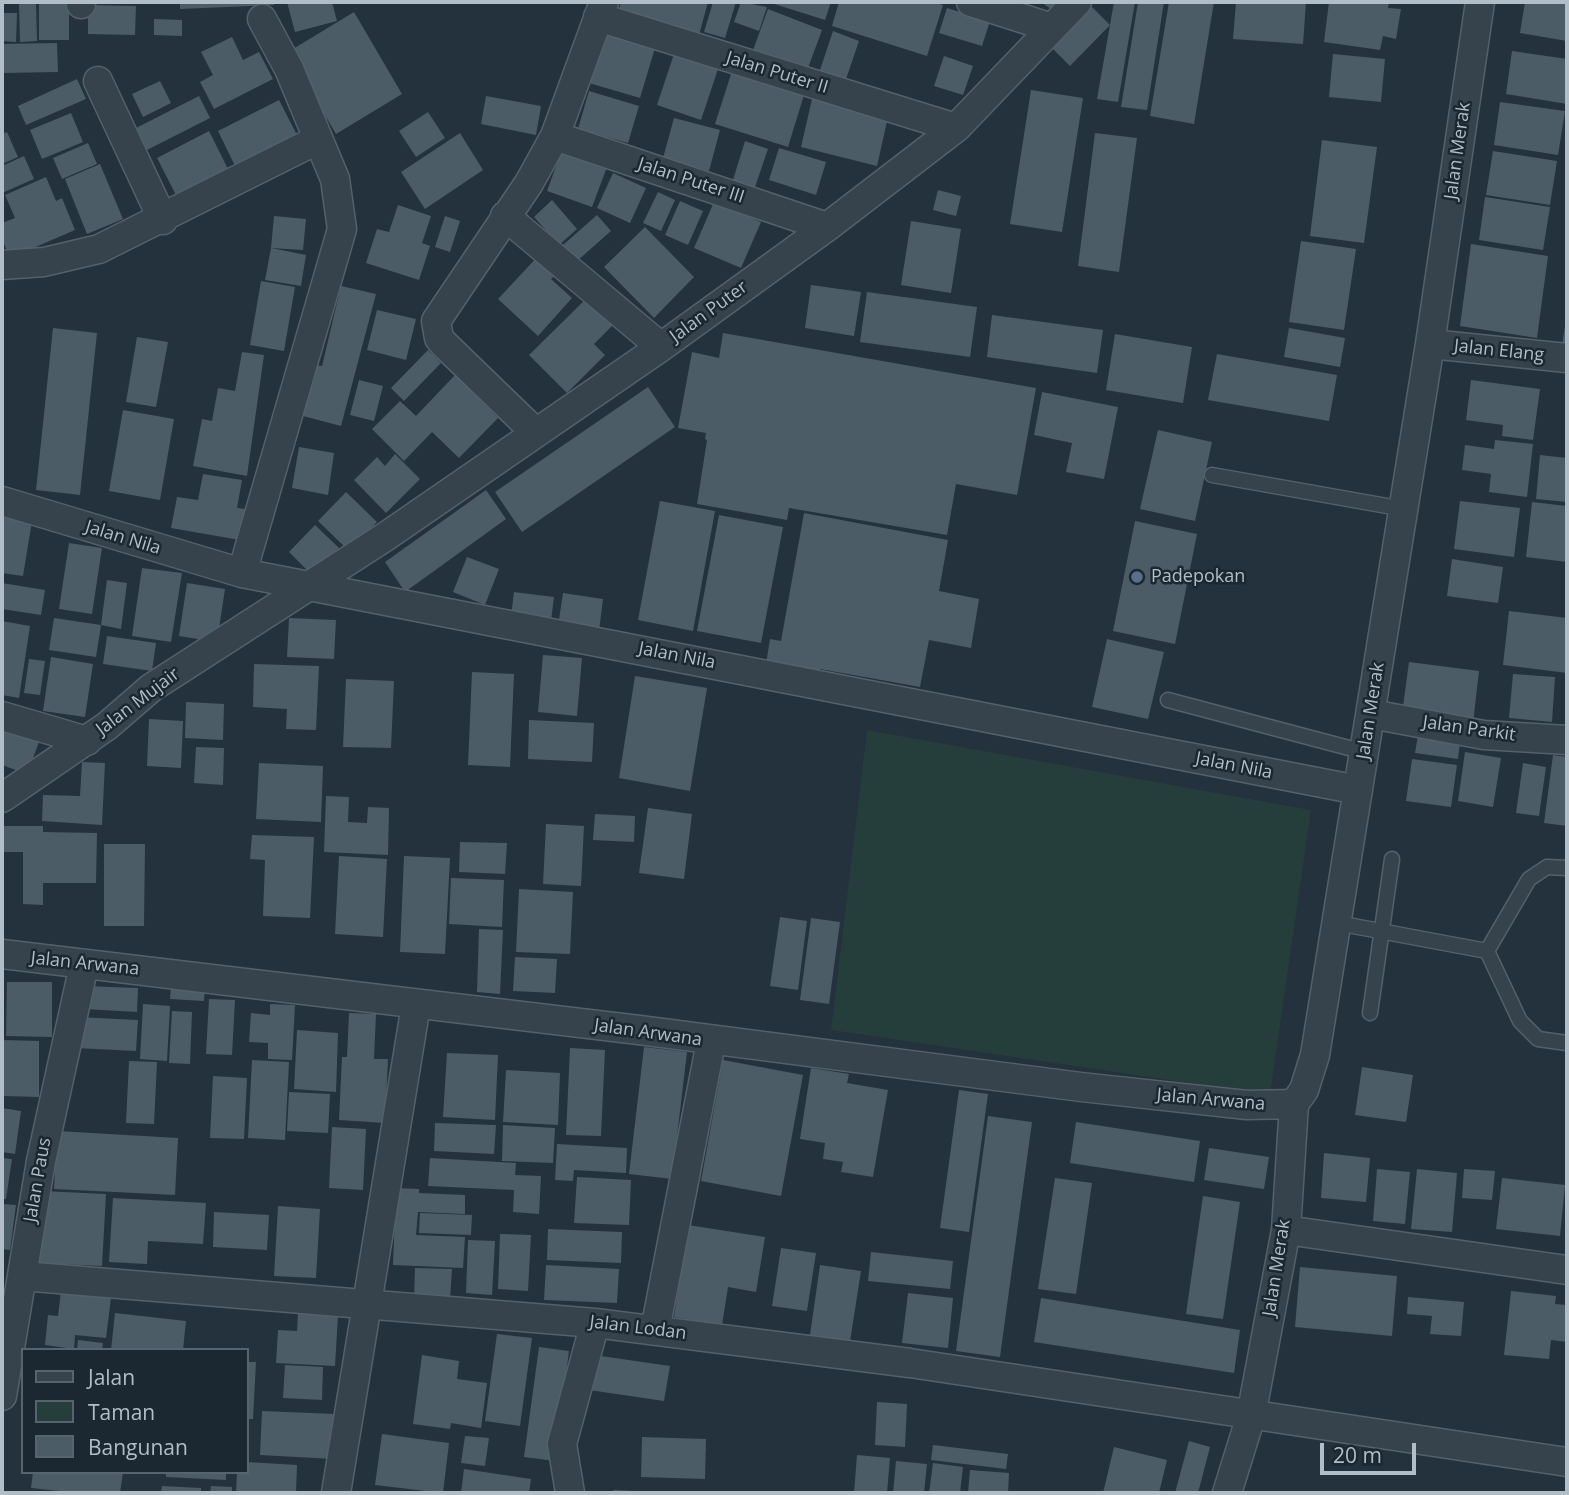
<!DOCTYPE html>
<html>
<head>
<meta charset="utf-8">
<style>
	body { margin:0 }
	#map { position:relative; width:1569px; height:1495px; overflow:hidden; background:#23323c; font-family:"Open Sans",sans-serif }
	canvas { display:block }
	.frame { position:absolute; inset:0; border:4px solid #b2bec7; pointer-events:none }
	.legend { position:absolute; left:21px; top:1348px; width:228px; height:126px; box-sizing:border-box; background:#1c2831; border:2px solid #58646d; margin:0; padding:9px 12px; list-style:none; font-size:21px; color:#b2bec7 }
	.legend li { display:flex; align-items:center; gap:14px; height:35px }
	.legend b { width:35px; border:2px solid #58646d }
	.scale { position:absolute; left:1320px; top:1443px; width:96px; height:32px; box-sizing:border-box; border:4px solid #b2bec7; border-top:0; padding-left:9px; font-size:21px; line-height:24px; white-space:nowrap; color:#b2bec7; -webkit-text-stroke:5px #1c2831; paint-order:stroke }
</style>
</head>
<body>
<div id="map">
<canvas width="1569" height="1495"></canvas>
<div class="frame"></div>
<ul class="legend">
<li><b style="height:9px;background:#37434c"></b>Jalan</li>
<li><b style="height:19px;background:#253d3b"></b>Taman</li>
<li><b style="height:19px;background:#4c5c67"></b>Bangunan</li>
</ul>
<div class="scale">20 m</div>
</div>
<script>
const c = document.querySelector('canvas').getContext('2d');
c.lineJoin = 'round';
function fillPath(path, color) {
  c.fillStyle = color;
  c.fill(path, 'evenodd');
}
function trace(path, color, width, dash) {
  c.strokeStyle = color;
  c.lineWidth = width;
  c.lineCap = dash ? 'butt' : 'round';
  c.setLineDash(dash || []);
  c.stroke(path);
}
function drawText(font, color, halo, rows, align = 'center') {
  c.font = font + ' "Open Sans",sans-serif';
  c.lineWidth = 5;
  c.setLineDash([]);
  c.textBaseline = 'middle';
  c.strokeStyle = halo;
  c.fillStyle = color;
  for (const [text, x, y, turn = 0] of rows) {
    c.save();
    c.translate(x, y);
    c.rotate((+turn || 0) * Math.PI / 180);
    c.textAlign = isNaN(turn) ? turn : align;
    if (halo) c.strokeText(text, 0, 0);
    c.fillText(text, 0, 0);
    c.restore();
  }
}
fillPath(new Path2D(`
	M867,730l444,80 -41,285 -439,-65z`), '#253d3b');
fillPath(new Path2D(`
	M39,2h30v38h-30z
	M180,2h94v3l-94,4z
	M287,2h45l5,19 -42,11z
	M621,2h87l-9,33 -81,-21z
	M713,2h23l-11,36 -21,-6z
	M741,2l26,5 -8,24 -25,-9z
	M768,2h63l-6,18z
	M839,2h93l11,3 -16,51 -95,-30z
	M1041,2h22l-8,10z
	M1114,2h21l-17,100 -21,-3z
	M1138,2h26l-17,108 -26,-3z
	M1169,2h45l-20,122 -44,-8z
	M1236,2h70l-3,42 -70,-5z
	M1329,2h60l-1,6 13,1 -5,30 -13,-3 -3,14 -56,-8z
	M1525,2h42v39l-47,-8z
	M19,3h17l1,38 -17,1z
	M88,5l48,1 -1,29 -47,-1z
	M1092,7l18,18 -40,41 -18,-18z
	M947,8l43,13 -8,25 -43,-13z
	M768,9l54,21 -14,38 -36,-13 -2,4 -18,-6z
	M354,12l48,82 -66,40 -48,-82z
	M2,13h15l-1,29 -14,-1z
	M154,19l28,1v16l-28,-1z
	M833,31l26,10 -15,44 -26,-9z
	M604,32l51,16 -15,50 -51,-15z
	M232,37l11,23 16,-8 14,27 -59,30 -14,-27 13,-7 -12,-23z
	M57,43l1,29 -56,1v-29z
	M675,51l44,15 -18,54 -44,-15z
	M1512,51l55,8v45l-61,-10z
	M1333,54l52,5 -4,43 -52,-5z
	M944,56l29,10 -10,29 -29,-9z
	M732,71l72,24 -16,52 -73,-23z
	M77,79l9,20 -60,26 -8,-19z
	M160,81l11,22 -28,14 -11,-23z
	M1031,90l52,8 -21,134 -52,-8z
	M589,91l50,15 -11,37 -50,-14z
	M199,96l11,22 -63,32 -11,-22z
	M486,96l55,10 -5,29 -55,-11z
	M812,99l76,18 -11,49 -76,-19z
	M279,100l18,35 -62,31 -17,-35z
	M1500,102l65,9 -7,44 -64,-10z
	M428,112l17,26 -29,19 -17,-26z
	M71,113l12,29 -41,17 -12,-29z
	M674,118l46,12 -11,41 -46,-13z
	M209,131l20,40 -52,26 -20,-39z
	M7,132l11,25 -16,7v-30z
	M460,133l23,37 -58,39 -24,-37z
	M1095,133l42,5 -18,134 -41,-6z
	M1322,140l55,7 -13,96 -54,-7z
	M745,141l23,8 -14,41 -22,-7z
	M88,143l9,21 -35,15 -9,-21z
	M779,148l47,14 -10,33 -47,-15z
	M562,150l45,17 -15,40 -45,-16z
	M1493,151l64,10 -7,44 -64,-10z
	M24,156l10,23 -32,14v-27z
	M100,164l23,55 -36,15 -22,-55z
	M613,173l33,15 -16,35 -33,-15z
	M46,177l10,24 6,-3 13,32 -65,28 -8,-19v-16l13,-5 -10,-23z
	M938,190l23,6 -5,20 -23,-6z
	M658,192l17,8 -14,31 -18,-8z
	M1485,197l65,10 -7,43 -64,-10z
	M552,200l25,29 -18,16 -25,-28z
	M680,201l23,10 -15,34 -23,-10z
	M714,202l47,20 -20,46 -47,-20z
	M398,205l33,11 -9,27 8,3 -11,34 -53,-17 11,-34 12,3z
	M597,215l14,16 -34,30 -14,-16z
	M274,216l32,3 -3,31 -32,-2z
	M445,216l15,5 -10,31 -15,-5z
	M911,221l50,8 -10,64 -50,-8z
	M645,227l49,50 -40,41 -50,-51z
	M1301,241l55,8 -12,81 -55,-8z
	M1471,244l77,12 -11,82 -77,-12z
	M271,248l35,7 -5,31 -36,-6z
	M540,254l19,18 -8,7 21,19 -34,38 -40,-37z
	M261,281l34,6 -11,64 -34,-6z
	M811,285l50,7 -7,44 -49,-8z
	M341,286l35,8 -35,132 -38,-10 13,-51 6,1z
	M594,291l26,27 -26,26 11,11 -38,38 -38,-38z
	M867,292l110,15 -7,50 -110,-15z
	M377,310l39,9 -10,41 -39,-10z
	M992,315l111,15 -6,43 -110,-16z
	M1566,320h1v26l-5,-1z
	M53,328l44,5 -17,162 -44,-5z
	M1289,328l56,10 -5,29 -56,-10z
	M723,333l313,55 -19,107 -61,-11 -9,51 -158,-27 -2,12 -90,-16 10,-64 -2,-1 1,-6 -28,-5 14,-76 27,6z
	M1115,334l77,13 -9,56 -77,-13z
	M137,337l31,5 -12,65 -30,-5z
	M428,350l13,13 -37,38 -13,-13z
	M242,352l22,3 -17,121 -54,-10 9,-47 10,2 6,-33 17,3z
	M1217,354l120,21 -8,46 -121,-21z
	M455,375l43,43 -39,40 -27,-26 -28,29 -32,-32 28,-28 16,15z
	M359,380l24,6 -9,35 -24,-6z
	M1471,380l69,9 -7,51 -31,-4 1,-11 -37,-5z
	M648,387l27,40 -153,105 -27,-40z
	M1042,392l76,15 -14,72 -38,-7 6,-29 -38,-8z
	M123,410l51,9 -14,81 -51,-9z
	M1158,430l54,12 -17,79 -55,-12z
	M1495,440l38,4 -6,53 -38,-5 2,-18 -29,-4 3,-25 29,4z
	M299,447l35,6 -6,42 -36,-7z
	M395,454l25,25 -34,34 -32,-33 23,-23 8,9z
	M1540,455l27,3v44l-31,-3z
	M203,474l39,6 -5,28 8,1 -5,31 -69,-12 6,-31 21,3z
	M486,490l20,29 -101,73 -20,-30z
	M346,492l31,30 -28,29 -31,-30z
	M660,501l55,10 -22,120 -55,-11z
	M1460,501l60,7 -6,49 -60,-8z
	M1532,502l35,4v56l-41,-5z
	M804,513l144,27 -9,51 40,8 -8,49 -42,-8 -9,47 -100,-18 -2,10 -53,-9 5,-31 11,2z
	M719,515l64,12 -22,116 -64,-12z
	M2,517l30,4 -9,55 -21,-3z
	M1135,521l62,13 -22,110 -62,-13z
	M315,525l24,23 -27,27 -23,-23z
	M69,543l33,5 -10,66 -33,-5z
	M467,557l32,12 -14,36 -32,-13z
	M1452,559l51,8 -5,36 -51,-7z
	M142,568l40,5 -11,69 -39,-6z
	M107,580l20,3 -6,46 -20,-4z
	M2,583l43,7 -4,25 -39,-6z
	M187,583l38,6 -8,53 -38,-6z
	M514,592l40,5 -3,24 -40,-5z
	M563,593l40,6 -4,32 -41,-5z
	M1509,611l58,7v55l-64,-8z
	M54,618l47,7 -5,32 -47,-7z
	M289,618l47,2 -2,39 -47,-2z
	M2,621l28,5 -11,72 -17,-3z
	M107,636l49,7 -4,28 -49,-7z
	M1107,639l57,13 -16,67 -56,-12z
	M543,655l39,3 -5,58 -39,-4z
	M51,657l42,7 -8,53 -42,-6z
	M29,659l16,2 -5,34 -16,-2z
	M1409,662l70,9 -6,52 -71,-9z
	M254,664l65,2 -3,64 -30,-1 1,-20 -34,-2z
	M472,672l42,2 -4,93 -42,-2z
	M1513,674l42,3 -3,45 -43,-4z
	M635,676l72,12 -17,103 -71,-13z
	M346,679l48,2 -3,67 -48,-1z
	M186,702l38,2 -1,36 -38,-2z
	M149,719l34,2 -2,47 -34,-2z
	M529,720l65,3 -2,39 -64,-3z
	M2,722l40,12 -15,40 -25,-9z
	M1418,735l42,7 -2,17 -43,-6z
	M196,747l28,1 -1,37 -29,-2z
	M1465,752l36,6 -8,49 -35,-6z
	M1553,755l14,2v69l-23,-3z
	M1412,759l45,6 -6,42 -45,-6z
	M82,762l23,1 -3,62 -60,-4 1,-26 37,1z
	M259,763l64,3 -2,56 -65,-3z
	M1523,763l23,4 -7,49 -23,-3z
	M326,796l23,1 -1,25 19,1 1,-16 21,1 -1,47 -64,-3z
	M648,808l44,6 -8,65 -45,-6z
	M595,814l40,2 -1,26 -41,-2z
	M546,824l38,2 -3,60 -38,-2z
	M2,826h41v6l54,1 -1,50h-53v22l-20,-1v-52h-21z
	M252,835l62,2 -4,81 -47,-2 2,-56 -15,-1z
	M460,842l47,1 -2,31 -46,-2z
	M104,844h41l-1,82h-40z
	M339,856l48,3 -4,78 -48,-3z
	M404,856l46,2 -5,96 -45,-2z
	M451,878l53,2 -2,47 -53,-3z
	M519,889l54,3 -3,62 -54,-2z
	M780,917l27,4 -9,69 -28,-4z
	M811,918l29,4 -11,82 -29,-4z
	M479,929l24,1 -3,64 -23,-2z
	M515,957l42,2 -2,34 -42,-2z
	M7,982h45v55l-46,-1z
	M85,986l53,2 -1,24 -53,-3z
	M171,986l34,2 -1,13 -34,-2z
	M209,999l26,1 -3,55 -26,-1z
	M143,1004l27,2 -3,55 -27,-2z
	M270,1004l25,1 -3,55 -24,-1v-16l-19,-1 2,-29 19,2z
	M172,1011l20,1 -2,52 -21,-1z
	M349,1013l27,1 -2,45h14l-3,64 -46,-3 3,-63h5z
	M77,1017l61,3 -2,31 -61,-3z
	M297,1030l41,3 -2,59 -42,-3z
	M2,1040l37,1v56l-37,-1z
	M644,1047l43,5 -15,127 -43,-5z
	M570,1048l35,2 -4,86 -35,-1z
	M447,1053l51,2 -3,65 -52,-3z
	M252,1060l37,2 -4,78 -37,-2z
	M723,1060l80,15 -22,121 -80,-15z
	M129,1061l28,1 -3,62 -28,-1z
	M1362,1067l51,8 -7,47 -51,-7z
	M811,1068l38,6 -2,9 41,7 -15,87 -32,-5 2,-10 -20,-3 2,-16 -25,-4z
	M506,1070l54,3 -2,52 -55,-3z
	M213,1076l34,2 -3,61 -34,-1z
	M959,1090l29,4 -19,138 -29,-4z
	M289,1092l41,2 -2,39 -41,-2z
	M2,1108l19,3 -6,43 -13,-2z
	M988,1116l44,6 -32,235 -44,-6z
	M1076,1122l124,19 -6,41 -124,-19z
	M435,1123l61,2 -2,29 -60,-3z
	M503,1125l52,3 -2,35 -51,-2z
	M332,1127l34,2 -3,61 -34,-2z
	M57,1131l121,7 -3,57 -121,-6z
	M557,1144l70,4 -1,25 -52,-3 -1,11 -18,-1z
	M1209,1148l60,9 -5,32 -60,-9z
	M1324,1153l46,5 -4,44 -45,-4z
	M2,1158l10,1 -6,40h-4z
	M430,1158l86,5 -1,12 26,1 -2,38 -26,-2 1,-22 -86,-4z
	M1377,1169l33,3 -5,52 -32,-3z
	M1417,1169l40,4 -5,59 -41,-3z
	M1464,1169l31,2 -3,29 -30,-2z
	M577,1177l54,3 -2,45 -55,-2z
	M1055,1178l37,5 -16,111 -38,-5z
	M1502,1178l63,7 -5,51 -64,-7z
	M396,1188l23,1v4l46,2v19l-47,-2 -2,23 49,2 -2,31 -70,-3z
	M42,1191l64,3 -4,72 -64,-3z
	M1203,1196l37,6 -17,117 -37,-5z
	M113,1198l93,5 -3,41 -55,-3 -1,23 -38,-2z
	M2,1204l14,1 -6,45 -8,-1z
	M278,1206l42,3 -4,69 -42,-2z
	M214,1212l55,3 -2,35 -54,-3z
	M420,1213l52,2 -1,20 -52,-2z
	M688,1225l77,12 -9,55 -28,-5 -6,38 -48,-8z
	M548,1229l74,3 -1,31 -74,-3z
	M500,1234l31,1 -3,56 -30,-2z
	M468,1240l27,1 -3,54 -26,-2z
	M781,1248l35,5 -9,58 -35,-5z
	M871,1252l82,9 -3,28 -82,-8z
	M546,1265l73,4 -2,34 -73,-3z
	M820,1265l41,6 -12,77 -40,-6z
	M1300,1267l97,9 -5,60 -97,-9z
	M415,1268l37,1 -2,31 -36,-2z
	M61,1291l50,7 -5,40 -31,-3 -1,14 -29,-4 3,-30 10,1z
	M1511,1291l45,5 -1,8 12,1v37l-16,-2 -2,19 -45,-4z
	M908,1293l45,5 -5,50 -46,-5z
	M1408,1297l56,5 -3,34 -31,-2 2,-18 -25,-2z
	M1041,1298l199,32 -6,43 -200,-31z
	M115,1313l71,8 -3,29h-72z
	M298,1313l40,2 -3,51 -59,-3 2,-33 19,1z
	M497,1334l35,4 -12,88 -35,-5z
	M78,1340l25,3 -1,7h-25z
	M539,1347l30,4 -14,110 -31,-4z
	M422,1355l37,6 -2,18 30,4 -6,45 -30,-5 -1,6 -37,-5z
	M594,1355l76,11 -6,35 -75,-11z
	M247,1362h9l-3,57h-6z
	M285,1365l38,2 -1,33 -39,-2z
	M877,1402l30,2 -2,43 -30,-2z
	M262,1411l73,3 -2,45 -73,-4z
	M382,1434l67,9 -6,50 -68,-8z
	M465,1436l24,2 -4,28 -24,-3z
	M642,1437l64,2 -1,40 -64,-2z
	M1189,1441l21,6 -12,46h-23z
	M933,1445l75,9 -2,15 -75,-9z
	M1114,1447l53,13 -8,33h-56z
	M857,1455l33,3 -3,35h-33z
	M896,1461l31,3 -3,29h-31z
	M247,1462l50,3 -1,28h-60l1,-21h10z
	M933,1463l30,4 -3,26h-31z
	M464,1469l67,10 -2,14h-68z
	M970,1470l39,3 -1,20h-40z
	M33,1472h90l-3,21h-42l-47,-5z
	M166,1472h60v8l-60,-3z
	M162,1486l39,2v5h-40z
	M211,1486l21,1v6h-22z
	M613,1490l22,1v2h-22z`), '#4c5c67');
const service = new Path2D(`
	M1212,475l192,34
	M1168,700l196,52
	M1337,923l150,28 33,70 18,18 29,4
	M1487,951l42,-72 18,-12 20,1
	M1370,1013l22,-154`);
const minor = new Path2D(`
	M81,2v2
	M971,2l81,26
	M598,17l358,111
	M98,81l65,139
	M555,136l272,91
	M505,216l156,131
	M2,265l42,-3 55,-13 218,-109
	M1430,344l137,14
	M535,432l-91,-88 -5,-6 -3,-17 93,-138 26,-47 49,-134
	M2,501l240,72 1116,217
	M242,573l100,-344 -7,-50 -46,-110 -27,-50
	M1371,714l113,21 83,5
	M2,716l85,25
	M2,798l105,-72 44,-38 234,-151 276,-190 166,-120 129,-99 121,-126
	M2,954l637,76 442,57 166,18 47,-1
	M1286,1230l281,40
	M22,1276l573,47 315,40 657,99
	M655,1330l56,-288
	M2,1396l39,-235 43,-196
	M336,1493l80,-488
	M570,1493l-8,-49 33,-121
	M1227,1493l24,-77 35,-186 8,-126 10,-14 11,-35 115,-711 50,-342`);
trace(service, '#55616a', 17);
trace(minor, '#55616a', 31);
trace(service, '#37434c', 14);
trace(minor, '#37434c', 28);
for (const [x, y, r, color] of [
	[1137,577,7,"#5c6f8a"]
]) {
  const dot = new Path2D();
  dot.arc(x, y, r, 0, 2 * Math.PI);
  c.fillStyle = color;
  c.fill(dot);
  trace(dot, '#1c2831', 2.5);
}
drawText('18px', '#b2bec7', '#1c2831', [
	["Jalan Puter II",777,73,17],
	["Jalan Merak",1458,151,-82],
	["Jalan Puter III",691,181,18],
	["Jalan Puter",709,312,-36],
	["Jalan Elang",1499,351,6],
	["Jalan Nila",123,538,17],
	["Jalan Nila",677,656,11],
	["Jalan Mujair",138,702,-37],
	["Jalan Merak",1371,711,-81],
	["Jalan Parkit",1469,729,8],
	["Jalan Nila",1234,766,11],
	["Jalan Arwana",85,964,6],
	["Jalan Arwana",648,1033,8],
	["Jalan Arwana",1211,1100,5],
	["Jalan Paus",38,1180,-80],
	["Jalan Merak",1277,1268,-81],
	["Jalan Lodan",638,1328,7]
]);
drawText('18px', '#b2bec7', '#1c2831', [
	["Padepokan",1151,577]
], 'left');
</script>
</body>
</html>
